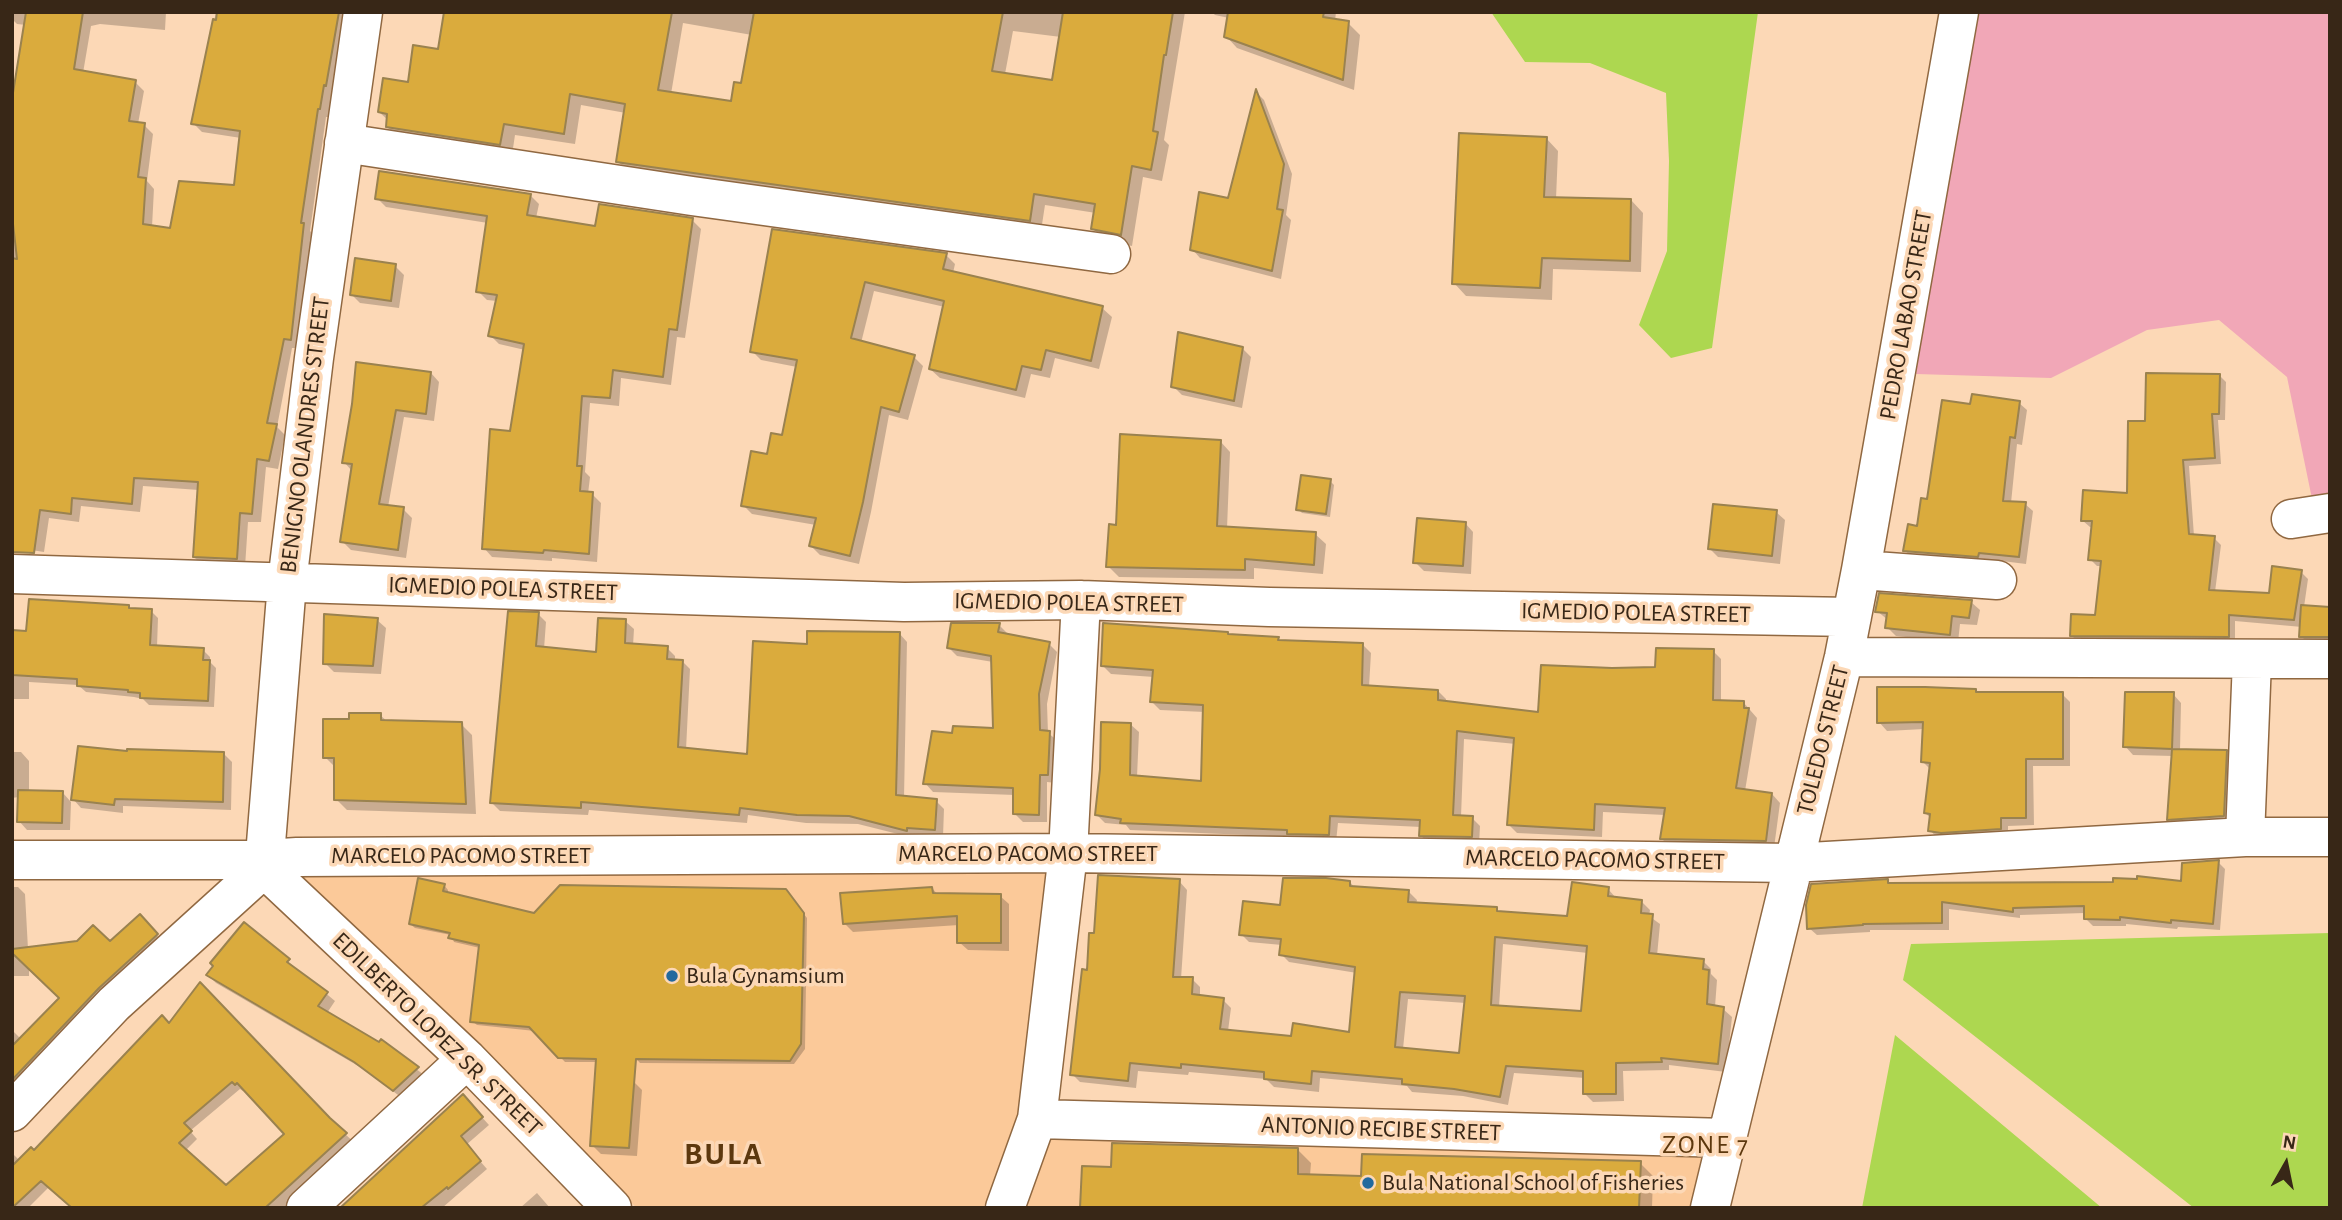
<!DOCTYPE html>
<html>
<head>
<meta charset="utf-8">
<style>
	body { margin:0 }
	#map { position:relative; width:2342px; height:1220px; overflow:hidden; background:#fcd8b6; font-family:"Alegreya Sans",sans-serif }
	canvas { display:block }
	.frame { position:absolute; inset:0; border:14px solid #382717; pointer-events:none }
	.north { position:absolute; left:2251px; top:1129px; width:70px; height:70px; -webkit-text-stroke:5px #fcd8b6; paint-order:stroke; rotate:9deg; font-size:19px; font-weight:700; line-height:28px; text-align:center; color:#382717 }
	.north::after { content:''; display:block; margin:auto; width:24px; height:32px; background:#382717; clip-path:polygon(50% 0,100% 100%,50% 72%,0 100%) }
</style>
</head>
<body>
<div id="map">
<canvas width="2342" height="1220"></canvas>
<div class="frame"></div>
<div class="north">N</div>
</div>
<script>
const c = document.querySelector('canvas').getContext('2d');
c.lineJoin = 'round';
function fillPath(path, color) {
  c.fillStyle = color;
  c.fill(path, 'evenodd');
}
function trace(path, color, width, dash) {
  c.strokeStyle = color;
  c.lineWidth = width;
  c.lineCap = dash ? 'butt' : 'round';
  c.setLineDash(dash || []);
  c.stroke(path);
}
function drawText(font, color, halo, rows, align = 'center') {
  c.font = font + ' "Alegreya Sans",sans-serif';
  c.lineWidth = 7;
  c.setLineDash([]);
  c.textBaseline = 'middle';
  c.strokeStyle = halo;
  c.fillStyle = color;
  for (const [text, x, y, turn = 0] of rows) {
    c.save();
    c.translate(x, y);
    c.rotate((+turn || 0) * Math.PI / 180);
    c.textAlign = isNaN(turn) ? turn : align;
    if (halo) c.strokeText(text, 0, 0);
    c.fillText(text, 0, 0);
    c.restore();
  }
}
fillPath(new Path2D(`
	M283,867h778l-41,263 -37,78h-346l-165,-154z
	M1055,1128l654,30 -11,50h-678z`), '#fbc999');
fillPath(new Path2D(`
	M1970,12h360v506l-12,10 -31,-151 -68,-57 -72,10 -96,48 -135,-4z`), '#f1a7b7');
fillPath(new Path2D(`
	M1491,12h267l-46,336 -41,10 -32,-33 28,-74 2,-90 -3,-68 -76,-30 -65,-1z
	M2330,933v275h-136l-291,-228 8,-36z
	M1895,1035l207,173h-240z`), '#add750');
fillPath(new Path2D(`
	M12,12h154l-1,18 -65,-6 -9,2 -8,47 52,9 9,9 -6,33 6,1 9,9 -6,47 7,8 -2,38 19,3 64,-43 6,-49 -39,-6 -9,-9 23,-111h132l-20,105h-2l-16,114 3,3 -14,114h-7l-15,79 8,8 -7,34 -12,-2 -5,55h-13l-3,45 -42,-1 -9,-9 5,-67 -56,-4 -3,26 -59,-6 -2,16 -30,-4 -5,34 -32,-5v-438l14,-84 -9,-1 -5,-5z
	M446,12h617l-3,21 45,-21h80l-21,128 5,5 -7,36 -19,-4 -11,69 -27,-6 -12,-11 3,-16 -51,-8 -4,26 -411,-58 -12,-11 8,-49 -45,-8 -6,39 -60,-9 -3,20 -113,-17 -12,-11 1,-7 -9,-8 60,-61zM683,23l69,12 -9,50 -10,18 -62,-9zM1013,31l48,6 -8,45 -48,-8z
	M1212,12h124l-1,9 13,2 12,12 -6,55 -117,-42 -11,-12 3,-18 -14,-3z
	M1256,92l8,8 28,74 -6,41 5,5 -10,59 -81,-21 -8,-9 37,-49z
	M1546,138l12,13 -2,48 75,1 12,13 -2,59 -88,-3 -1,31 -86,-4 -12,-13z
	M530,195l9,9 -3,14 61,10 95,-8 9,9 -16,109 -8,-1 -6,48 -50,-7 -2,28 -29,-3 -5,69 5,5 -2,17h4l9,9 -4,59 -45,-4v3l-60,-4 -8,-9 28,-116 13,-82 -26,-6 -9,-9 7,-34 -10,-1 -9,-9 10,-68 -102,-16 -9,-9z
	M774,231l172,24 9,9 -2,9 149,35 10,9 -13,52 -44,-11 -5,20 -19,-4 -6,24 -85,-20 -10,-9 15,-62 -71,-16 -13,52 53,14 9,9 -15,54 -19,-5 -18,97 -12,52 -39,-9 -9,-9 5,-21 -64,-11 -9,-9 26,-49 15,-19 13,-70 -36,-7 -9,-9z
	M395,266l9,9 -5,33 -39,-5 -8,-8z
	M1242,348l9,9 -9,51 -60,-13 -9,-9z
	M431,373l8,9 -5,39 -30,-4 -16,90 15,2 9,9 -6,40 -55,-8 -9,-9 10,-70 -8,-9z
	M2219,375l7,7 -1,38h-7l3,44 -32,2 5,70 20,2 7,7 -6,47 56,3 30,-23 7,7 -4,28 26,1v37h-20l-9,-9 1,-9 -67,-6v22l-157,-1 -7,-7 26,-18 5,-51h-5l-7,-7 3,-32h-3l-7,-6 46,-26 18,-72z
	M2019,403l8,7 -5,35 -5,-1 -6,59 14,1 8,7 -7,53 -40,-5v5l-73,-6 -8,-7 14,-23 10,-27 43,-95z
	M1220,441l10,11 -3,77 88,5 11,10 -3,30 -69,-6v11l-135,-2 -11,-11 9,-40z
	M1330,481l4,4 -4,32 -28,-4 -4,-4z
	M1776,512l9,8 -5,44 -62,-7 -8,-8z
	M1465,523l8,9 -2,42 -47,-3 -9,-9z
	M1971,602l9,8 -3,15 -17,-1 -2,18 -62,-6 -9,-9 1,-7 -11,-9z
	M128,607l4,3 19,1 7,7 -1,29 46,3 7,7v5l6,6 -2,39 -65,-2 -6,-6 -9,-2 -48,-5 -8,-7 -49,-3v17h-17v-68l16,2z
	M538,614l8,8 -2,27 54,5 27,-33 9,8 -1,17 34,2 8,8v5h7l8,8 -4,81 63,6 59,-110 91,-13 8,9 -3,156 32,3 8,8 -1,28 -29,1 -56,-14 -52,-1 -58,-8 -1,8 -158,-13 -1,5 -88,-4 -8,-8z
	M377,620l9,8 -5,46 -47,-2 -9,-9z
	M999,625l8,8v2l42,9 8,8 -10,52 1,29 10,8 -2,42 -9,-1v40h-24l-9,-9 1,-18 -82,-3 -8,-9 29,-48 41,-5 -2,-68 -36,-6 -8,-8z
	M1230,636l48,3 2,2 83,4 8,8 -2,34 69,4 8,8v4l94,11 117,-45 56,-18 8,8v43l23,1 13,15 -12,73 27,3 8,9 -6,45 -104,-1 -8,-8 3,-24 -62,-3 -1,25 -85,-4 -8,-8 7,-81 -52,-5 -3,78 11,1 8,8 -1,18 -50,-1 -9,-8 1,-8 -83,-4 -2,19 -43,-5 -163,-7 -4,-5 -21,-2 -8,-8 33,-91 9,8 -2,45 66,6 2,-71 -45,-2 -8,-8 2,-25 -43,-3 -8,-8z
	M1976,691l3,3h83l8,8v64h-37l1,59 -26,1v11l-70,2 -8,-9 2,-11 -7,-6 6,-43 -8,-8 1,-33 -37,2 -8,-9z
	M2173,694l8,9 -1,48 46,1 8,9 -2,63 -54,3 -9,-8 4,-63 -40,-1 -8,-9z
	M380,715l8,7 73,2 11,11 4,79 -129,-4 -11,-11v-31l-11,-11 26,-36z
	M12,752h9l8,9v31l34,1 8,9 -1,28h-43l-8,-9v-24l-7,1z
	M129,753h94l9,9 -1,48 -108,-4v7l-42,-5 -8,-9z
	M2218,862l7,7 -5,61 -42,-3 -1,2 -51,-5v2h-33l-8,-8v-5l-65,2v3l-71,-9v21h-79v2l-53,3 -8,-7 78,-47 4,4 291,-2z
	M1179,881l8,9 -6,89h11l8,8v10l23,3 8,8 -3,23 64,7 59,-4 6,-61 -68,-11 -8,-8 1,-9 -33,-3 -8,-8 41,-27 68,-25 5,6 53,3 9,9 -1,4 80,5 4,4 69,5 39,-29 9,10 24,2 9,9 -1,6 11,8 -3,32 46,5 8,8v5l6,6 -2,27 8,2 9,8 -6,55 -57,-7v5l-46,1 1,30 -31,1 -8,-8v-16l-71,-5 -6,32 -45,-9 -51,-4 -5,-6 -87,-8 -1,14 -45,-5 -8,-8 -77,-7 -1,3 -50,-4 -2,17 -56,-6 -8,-8 23,-139zM1503,944l85,9 -5,60 -84,-6zM1408,999l58,4 -6,52 -57,-6z
	M444,885l4,5v3l86,22 256,-19 17,22 -2,131 -11,15 -154,-1 -14,-16 -19,15h-42l-30,-31 -58,-6 -5,-4 8,-73 -26,-6 -3,-7 -36,-7 -5,-4z
	M12,887h6l7,7 3,55 82,-6 29,-26 25,26 -152,151v-64l9,9 40,-41 -32,-31v9h-17z
	M932,888l6,7 62,1 9,8v47l-41,-1 -9,-8v-17l-106,7 -8,-8z
	M244,925l91,76 -8,12 53,31 2,-2 47,37 -23,22 -41,-31 -149,-87 -8,-8z
	M170,1025l162,97 25,23 -64,63h-220l-24,-21 -21,21h-16v-55l8,8 14,-8zM240,1089l3,2 2,-1 42,44 -61,53 -41,-36 12,-12 -7,-8z
	M634,1082l8,8 -5,66 -36,-2 -9,-9 2,-22z
	M469,1103l20,22 -23,20 21,24 -45,39h-101z
	M1298,1150l13,13 -1,13 53,2 277,-15 13,13 -1,32h-570z
	M537,1193l13,15h-30z`), '#0003');
const building = new Path2D(`
	M26,12h57l-9,57 62,11 -7,41 16,2 -7,54 8,1 -3,46 27,4 9,-47 55,4 6,-54 -49,-7 22,-105 3,1 1,-8h122l-13,74 -2,-1 -4,24h-2l-17,114h3l-13,117 -7,-1 -17,84 10,1 -8,37 -12,-2 -5,55 -12,-1 -3,46 -44,-2 5,-75 -64,-4 -2,26 -60,-6 -1,16 -31,-4 -6,43 -22,-1v-294l5,1 -5,-44v-116z
	M444,12h228l-14,78 73,11 3,-19 7,1 13,-71h249l-11,59 60,9 11,-68h110l-7,43h-2l-11,76 5,1 -7,38 -19,-4 -11,69 -30,-6 4,-25 -61,-10 -4,27 -414,-59 9,-58 -55,-10 -6,40 -60,-10 -4,21 -114,-18 1,-13 -9,-2 5,-34 25,4 5,-37 25,4z
	M1228,12h96l-1,5 26,4 -6,59 -119,-43z
	M1256,89l28,75 -7,45 6,1 -11,61 -82,-21 9,-58 29,6z
	M1459,133l88,4 -3,60 87,2 -1,62 -88,-3 -2,30 -88,-4z
	M379,171l152,23 -4,21 68,11 4,-22 94,14 -16,112 -8,-1 -6,48 -50,-7 -3,28 -28,-2 -5,70h5l-2,25 13,1 -4,62 -45,-4 -1,3 -61,-4 8,-120 20,2 14,-87 -36,-8 9,-41 -21,-3 11,-76 -112,-17z
	M772,229l175,24 -4,16 160,37 -12,55 -45,-11 -5,20 -19,-4 -6,24 -87,-21 15,-68 -79,-19 -14,56 64,17 -16,57 -18,-5 -18,95 -13,54 -41,-10 7,-28 -75,-12 10,-55 16,3 4,-21 11,2 15,-75 -47,-8z
	M355,258l41,6 -5,37 -41,-6z
	M1178,332l65,15 -9,54 -63,-14z
	M356,362l75,10 -5,42 -30,-4 -17,94 25,3 -6,43 -58,-8 12,-78 -10,-1 10,-59z
	M2146,373l74,1 -1,40h-7l3,44 -32,2 6,74 26,2 -6,54 60,3 3,-27 30,4 -8,50 -65,-5v22l-159,-1 1,-22 24,1 6,-54 -13,-1 4,-39h-11l2,-31 44,3 1,-72h17z
	M1972,394l48,7 -5,37 -5,-1 -7,64 23,1 -7,55 -40,-4 -1,4 -75,-6 5,-27 9,2 4,-28 6,1 15,-99 28,4z
	M1120,434l101,6 -4,86 99,6 -2,33 -69,-6v11l-139,-3 3,-43 7,1z
	M1301,475l30,4 -5,35 -30,-4z
	M1713,504l64,6 -5,46 -64,-7z
	M1417,518l49,4 -3,44 -50,-3z
	M1879,593l93,7 -3,18 -17,-2 -2,19 -65,-7 2,-15 -12,-1z
	M29,599l100,6v3l23,1 -2,36 54,3 -1,12h7l-2,41 -68,-3v-5l-12,-1v-2l-51,-4v-7l-65,-4v-45l14,1z
	M2301,605l29,2v30h-31z
	M508,611l31,1 -3,34 60,6 2,-34 28,1 -1,24 43,3 -1,13 16,1 -5,87 69,7 6,-113 54,3v-13l93,1 -4,163 41,4 -2,31 -28,-2v3l-58,-15 -52,-1 -57,-7 -1,7 -158,-13v6l-91,-5z
	M324,614l54,4 -5,48 -50,-2z
	M951,623h49l-2,9 52,10 -11,52 1,36 10,1 -2,44h-8l-1,40 -26,-1v-26l-90,-4 9,-53 20,2 1,-7 40,2 -2,-72 -44,-8z
	M1103,623l125,9v2l51,3 -1,3 85,3 -1,42 76,5v10l100,12 3,-47 71,3 43,-1 1,-19 58,1 -1,51 31,1v7h5l-13,80 36,5 -6,48 -106,-2 5,-31 -70,-4 -1,26 -87,-5 7,-87 -57,-7 -4,84 20,1 -1,21 -53,-1 1,-16 -90,-4 -1,19 -42,-1v-4l-167,-7 1,-4 -26,-4 5,-46 1,-47 30,1 -1,52 71,6 2,-76 -53,-3 3,-32 -52,-4z
	M1877,687h48l51,2v3h87v67h-37v59h-25v11l-60,4 -13,-2 2,-17 -6,-1 6,-50 -9,-1 2,-40 -46,1z
	M2125,692h49l-2,57 -49,-2z
	M349,713h32v7l81,2 4,82 -132,-4v-42h-11v-39h26z
	M78,746l49,5v-2l97,3 -1,50 -108,-3 -1,6 -43,-5z
	M2172,749l55,1 -3,66 -57,4z
	M18,790l45,1 -1,32 -45,-1z
	M2219,860l-6,64 -42,-4v3l-51,-6v3l-36,-1v-13l-71,2v4l-71,-10v21l-79,1v1l-56,4 -1,-24 5,-21 77,-5v4l225,-1v-4l24,1v-3l44,5 1,-18z
	M1098,875l82,4 -7,98h20l-1,17 32,4 -4,31 71,7 2,-13 56,9 6,-65 -76,-12 2,-16 -42,-4 4,-34 37,4 3,-27h43l24,3v5l59,4 -1,12 89,5v4l70,5 5,-34 37,5 -1,9 34,4 -1,13 12,1 -4,39 55,6 -1,10 6,1 -2,34 17,3 -6,57 -57,-6 1,4 -46,1v31h-33v-23l-77,-5 -6,31 -46,-8 -52,-5v-5l-90,-8 -1,13 -47,-5v-7l-83,-8v4l-51,-5 -2,18 -58,-6 12,-106 5,1 2,-37h5zM1495,937l92,9 -6,65 -90,-6zM1400,992l65,4 -6,57 -64,-6z
	M418,878l27,6 -2,7 91,22 26,-28 226,4 18,24 -3,131 -11,17 -154,-2 -7,89 -39,-2 6,-87 -38,-1 -29,-31 -59,-5 9,-77 -31,-7 2,-5 -41,-9z
	M932,887l1,6 68,1v49h-44v-27l-114,8 -3,-31z
	M140,914l18,20 -59,54 -87,92v-34l47,-48 -47,-45v-4l65,-8 16,-16 17,16z
	M244,922l46,37 -3,3 41,30 -10,14 61,36 2,-3 38,28 -26,24 -39,-29 -148,-87 7,-9 -3,-3z
	M200,982l130,136 17,15 -82,75h-193l-31,-27 -29,27v-42l19,-19 3,3 128,-135 7,8zM232,1082l3,3 2,-2 47,51 -58,51 -47,-42 13,-12 -8,-8z
	M463,1094l20,23 -22,19 20,25 -33,28 -1,-2 -26,21h-81z
	M1112,1143l186,5v26l63,2 1,-22 279,7 -2,47h-559l2,-42 29,1z`);
fillPath(building, '#daab3d');
trace(building, '#9a824f', 2);
const minor = new Path2D(`
	M363,12l-49,346 -27,225 -23,285 203,191 145,149
	M344,143l348,53 419,58
	M2291,519l39,-6
	M1861,570l136,10
	M12,574l892,28 177,-2 188,7 583,10
	M1844,657l486,2
	M2245,837l7,-177
	M12,860h238l47,-3 771,-4 724,10 453,-26h85
	M12,1112l102,-108 150,-136
	M1037,1119l689,19
	M306,1208l161,-149
	M1005,1208l32,-89 31,-266 13,-253
	M1710,1208l134,-551 17,-87 98,-558`);
trace(minor, '#906841', 41);
trace(minor, '#fff', 38);
for (const [x, y, r, color] of [
	[672,976,7,"#22699e"],
	[1368,1183,7,"#22699e"]
]) {
  const dot = new Path2D();
  dot.arc(x, y, r, 0, 2 * Math.PI);
  c.fillStyle = color;
  c.fill(dot);
  trace(dot, '#fcd8b6', 2.5);
}
drawText('24px', '#382717', '#fcd8b6', [
	["PEDRO LABAO STREET",1906,315,-80],
	["BENIGNO OLANDRES STREET",305,435,-83],
	["IGMEDIO POLEA STREET",503,589,2],
	["IGMEDIO POLEA STREET",1069,603,1],
	["IGMEDIO POLEA STREET",1636,613,1],
	["TOLEDO STREET",1823,740,-76],
	["MARCELO PACOMO STREET",1028,854],
	["MARCELO PACOMO STREET",461,856],
	["MARCELO PACOMO STREET",1595,860,1],
	["EDILBERTO LOPEZ SR. STREET",437,1034,44],
	["ANTONIO RECIBE STREET",1381,1129,2]
]);
drawText('24px', '#382717', '#fcd8b6', [
	["Bula Gynamsium",686,976],
	["Bula National School of Fisheries",1382,1183]
], 'left');
c.letterSpacing = '2px';
drawText('26px', '#5c380e', '#fcd8b6', [
	["ZONE 7",1706,1145]
]);
c.letterSpacing = '0px';
c.letterSpacing = '2px';
drawText('bold 32px', '#5c380e', '#fcd8b6', [
	["BULA",724,1154]
]);
c.letterSpacing = '0px';
</script>
</body>
</html>
